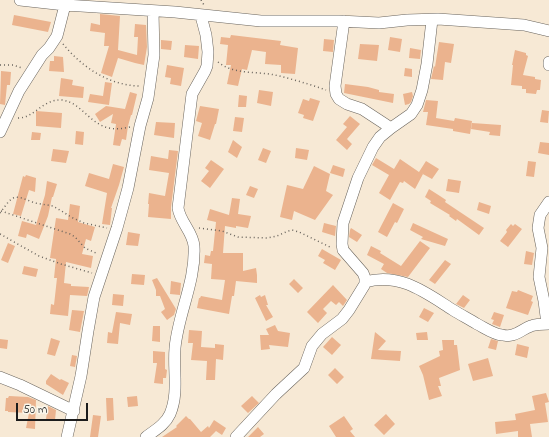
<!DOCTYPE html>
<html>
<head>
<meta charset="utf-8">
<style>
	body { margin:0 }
	#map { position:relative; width:549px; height:437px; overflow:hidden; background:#f7e9d5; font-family:"Indie Flower",sans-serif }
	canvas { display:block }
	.scale { position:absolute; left:16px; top:403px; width:72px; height:18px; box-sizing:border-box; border:2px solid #1c1c1c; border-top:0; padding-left:5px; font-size:12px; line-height:14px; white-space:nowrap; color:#1c1c1c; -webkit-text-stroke:3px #fbf7ec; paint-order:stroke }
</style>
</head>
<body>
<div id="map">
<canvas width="549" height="437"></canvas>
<div class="scale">50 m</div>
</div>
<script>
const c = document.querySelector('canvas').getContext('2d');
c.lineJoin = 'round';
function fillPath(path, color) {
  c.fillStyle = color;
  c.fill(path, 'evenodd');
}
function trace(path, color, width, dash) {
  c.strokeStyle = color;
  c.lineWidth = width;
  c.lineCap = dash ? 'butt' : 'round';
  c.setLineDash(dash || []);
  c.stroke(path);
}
fillPath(new Path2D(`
	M100,14l20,2 -2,34 19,5 1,-18h-4l1,-13 11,1 1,22 -3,18 -9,-2 -17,-5 -6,19 -11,-4 8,-27h-5l1,-13 -15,-2 1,-8 9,2z
	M14,15l37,7 -3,10 -36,-7z
	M231,35l50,6 -1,4 18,3 -3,26 -14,-1v-8l-16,-1 1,-12 -14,-2 -5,20 -5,-1 -4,17 -11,-2 4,-19h-5l2,-20 -8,-1 1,-7 9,1z
	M390,37l12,2 -2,13 -12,-2z
	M324,39l10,1 -1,12 -10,-1z
	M161,40l11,1 -1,9 -10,-1z
	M439,42l15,2 -3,19 -6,-1 -2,18 -12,-1 3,-13 1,1z
	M360,44l19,1 -2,16 -19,-2z
	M185,45l14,1 -1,13 -14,-2z
	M410,48l11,2 -1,9 -11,-1z
	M515,50l11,3v2l2,1 -5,19 12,2v2l6,1 -1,10h-3l-1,4 -10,-1v-4h-4v-3l-11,-1 2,-20h-1z
	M54,56l9,1 1,15 -15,-1 1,-10h4z
	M167,65l17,3 -3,18 -11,-2 1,-6 -6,-1z
	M405,68l7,1v8l-8,-1z
	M1,71l10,1 -1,13h-3l-2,20 -5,-1z
	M61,78l12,2 -1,5 12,2 -1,11 -24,-2z
	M105,82l7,1 -3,22 -21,-3 2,-8 13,2z
	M345,84l23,3 11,3v2l15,2 -1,9 -49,-10z
	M259,90l14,2 -2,14 -14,-3z
	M130,92l7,2 -5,21h-1l-3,11 -2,14 -4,-1 -2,7 -7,-1 3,-21 -5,-1 2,-9 -13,8 -5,-8 11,-8 19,3z
	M412,92l1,4 -2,6 -2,2 -4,1 -2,-11z
	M239,95l8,1 -1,11h-8z
	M310,98l10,3 -7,20 -10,-3 1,-3 -6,-2 5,-14 6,2z
	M426,100l12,1 -2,17 18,3 1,-3 17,3 -2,13 -17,-3v-2l-27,-4 2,-13h-5z
	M200,106l19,3 -3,15h-1l-5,16 -12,-4 4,-13 -6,-2z
	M542,110l7,1 -1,12 -8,-1z
	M36,111l26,2 -1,15 -25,-2z
	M350,116l10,8 -13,15 5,5 -5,6 -11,-10 11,-13 -4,-3z
	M235,117l9,1 -2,14 -9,-1z
	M156,122l19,1 -1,15 -20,-3z
	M472,123l29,2 -1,11 -11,-1 1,-3 -19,-3z
	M76,131l8,1 -1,13 -8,-1z
	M32,132l9,1 -1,7h-9z
	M233,140l9,7 -5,11 -9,-6z
	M540,142l9,1v12l-11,-2z
	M263,148l8,3 -5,12 -8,-3z
	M296,148l13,2 -2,10 -12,-2z
	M53,149l16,2 -3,12 -15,-2z
	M169,150l9,1 -7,56v12l-23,-2 1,-13h-1l1,-11 16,3 4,-23 -20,-3 2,-14 17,3z
	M376,158l18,11 6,-10 19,13 7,-11 13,8 -7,10 -11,-6 2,1 -8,15 -11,-8 -1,2 -3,-1 -10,18 -11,-7 10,-18 -17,-10z
	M211,160l13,9 -14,19 -9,-7 8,-10 -4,-3z
	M528,161l8,1 -2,15 -8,-1z
	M113,164l11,3 -5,18 -8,23h1l-2,17 -8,-1 5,-31 -22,-7 4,-13 20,6z
	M333,165l12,4 -2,8 -13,-4z
	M314,166l16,8 -4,17 7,4 -18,25 -21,-9 -2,9 -12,-3 7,-32 16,4z
	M26,175l10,3 -1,14 -6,-2 -8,26 -8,-2 10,-38 2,1z
	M448,179l13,2 -2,12 -13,-2z
	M47,181l10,3 -4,13h-1l-4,19 -9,23 -12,-5 -1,4 -8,-2 4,-15 14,4 9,-30z
	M250,186l8,3 -4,9 -8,-3z
	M429,189l11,7 6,4 -1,2 39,26 -5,7 -22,-16 -1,2 -7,-5 1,-1 -20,-12 1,-2 -6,-4z
	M232,198l8,1 -2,15 13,2 -3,12 -12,-2v2l-11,-2 -2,27h20v18l13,-3 1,7v8l-21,-2 -2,15h-2l-3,18 -32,-6 2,-10h1l1,-2 21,4 3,-20 -14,-1 1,-15 -8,-1 1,-8 5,1 1,-5h2l3,-29 -9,-2 3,-11 19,6z
	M479,202l12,4 -2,8 -12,-4z
	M393,203l11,6 -7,14 -2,-1 -8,15 -9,-5z
	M70,204l10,2 -2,16 17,5 -4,14 -5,-2 -4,15 11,2 -2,12 -25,-6 -2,21 7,1v2l18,1 -1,5 -1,4 -17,-1 -2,21 -18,-2 1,-10 3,1 3,-27h-3l2,-19 -6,-1 6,-40 12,2z
	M324,223l12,3 -1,10 -13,-4z
	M413,223l35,16 -3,7 -24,-7 2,-2 -13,-7z
	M511,224l2,2 2,-2 7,5 -14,18 -8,-6 7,-9 -1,-2z
	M351,228l11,7 -5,7 -8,-5 1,-7z
	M128,232l12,2 -2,12 -12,-1z
	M420,241l10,7 -22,29 -21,-4 -6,-4 3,-5 -17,-9 4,-9 10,5 -1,2 21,13z
	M8,243l7,3 -7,17 -7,-3z
	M322,249l19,11 -6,10 -12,-7 2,-3 -7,-4z
	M526,251l8,2 -2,12 -8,-1z
	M445,260l6,4 -16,20 -6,-4z
	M24,266l14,3 -2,8 -14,-3z
	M132,274l13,1 -1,10 -13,-1z
	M157,278l19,31 -2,6 -7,5 -6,-8 4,-3 -5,-13h-4v-6l-4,-10z
	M294,279l9,9 -5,5 -9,-9z
	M171,281l10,2 -1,12 -10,-1z
	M333,285l14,15 -4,6 -4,-4 -3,3 -5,-4 -8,8 4,4 -9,10 -11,-11z
	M518,290l15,6 -2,5 2,1 -5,13 -22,-7 6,-17 5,1z
	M113,294l11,1 -1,11 -11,-1z
	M260,295l1,2 4,-2 3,10h-2l7,12 -7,4 -11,-23z
	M463,295l7,5 -6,8 -8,-4z
	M424,308l10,5 -6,9 -9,-5z
	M72,310l12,1 -4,21 -11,-2z
	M116,312l16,2 -2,11 -10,-2 -2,21 -11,-1 1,-11 4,1z
	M494,312l10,3 -4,12 -8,-3 2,-4 -3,-1z
	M275,325l3,6 12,2 -2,14 -19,-2 1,4 -9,1 -1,-15h9l-3,-6z
	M153,326h7v16l-8,-1z
	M189,330l13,1 -1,16 14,1v-4l9,1 -1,15 -7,-1 -1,21h-9l1,-19 -16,-1 2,-17h-5z
	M375,332l11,9 -8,9 23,1 -1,10 -29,-2z
	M427,332l1,8h-11l-1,-7z
	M332,337l9,8 -9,10 -9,-8z
	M51,338l9,3 -5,15 -8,-2z
	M0,339l8,1 -1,9 -7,-1z
	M491,339l7,2 -2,9 -8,-2z
	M442,340h12v5h3l3,25 -21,8 2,8h-3l4,10 -13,4 -6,-25 -4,-9 21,-10 -1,-5 4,-1z
	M517,344l12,3 -2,11 -12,-3z
	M153,351l12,1v17l2,1 -1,8h-3v6l-9,-1 3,-20h-4z
	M72,355l5,1 -2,11 -5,-1z
	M488,358l5,18 -20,5 -5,-17z
	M335,368l9,9 -7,7 -9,-9z
	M51,374l9,6 1,-1 8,4 -6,12 -17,-11v-3z
	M546,393l3,9 -4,1 3,19 -18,2 2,13h-14v-6l-22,3 -1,-12 21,-2 -1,-6 20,-4 -3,-14z
	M9,396l19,1 8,3 -1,29 -9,-1 3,-15 -21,-1v-1h-3l1,-13h2z
	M137,396l1,10 -10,1 -1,-10z
	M252,396l7,7 -11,10 -7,-7z
	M106,398h7l1,22 -7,1z
	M48,406l8,4 -1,10 -9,-1z
	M386,414l9,10 -11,11 -10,-10z
	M93,415l8,1 -3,21h-8z
	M186,416l3,3h1l11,13 7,-6 1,2 5,-8 12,8 -4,7 -6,-4 -6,6h-48l15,-10 -1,-1z
	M344,416l9,13 -3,2 5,6h-19l-7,-11z
	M258,427l6,7 -4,3h-12z`), '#ebb38e');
const street = new Path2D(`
	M20,0l45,5 110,7 86,9h78l40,2 28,-3 31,-1 86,6 25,6
	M344,21l-9,65 1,8 3,5 8,5 15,5 29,19
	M549,62v3
	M0,132l19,-41 23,-36 7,-7 8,-12 8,-31
	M365,282c35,-10 61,11 88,28 8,5 16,9 24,14 8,4 16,10 25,11 13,3 18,-5 29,-9 5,-2 12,-2 18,-2
	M547,324l-3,-23 -5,-24 3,-29 -4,-20 2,-13 9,-13
	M0,377l20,8 54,26
	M67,437l14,-61 7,-45 6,-34 23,-69 11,-40 12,-62 8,-28 6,-43 -1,-44
	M146,437c9,-7 19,-12 24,-23 9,-21 3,-44 5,-66 3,-34 21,-67 19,-102 -1,-14 -14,-24 -16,-38l14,-114 13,-23 2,-5 1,-14 -2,-17 -5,-19
	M236,437l40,-43 28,-26 8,-22 10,-12 20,-15 7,-9 16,-26v-6l-2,-5 -20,-23 -1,-6 1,-21 15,-45 15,-31 7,-10 11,-9 20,-14 6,-9 5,-15 5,-26 5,-44`);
trace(street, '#69645d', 12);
trace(new Path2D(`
	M201,0l3,5
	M63,44c19,23 45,41 76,42
	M218,62c16,13 38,9 57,13 17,4 34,9 51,15
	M0,65h13l9,3
	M18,118c17,0 24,-19 44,-18 17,2 26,20 41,26 8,4 18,3 27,1
	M1,211l69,23 5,3 10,11 13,6
	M0,213l9,-12 4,-3 3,-1 6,1 13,5 18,3 20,12 11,5 23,5
	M199,228l23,3 16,6 29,1 10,-2 11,-5 4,-1 7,2 33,16
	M0,234l39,22 22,8 31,9`), '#69645d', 1.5, [1, 3]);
trace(street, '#fff', 11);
</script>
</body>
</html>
